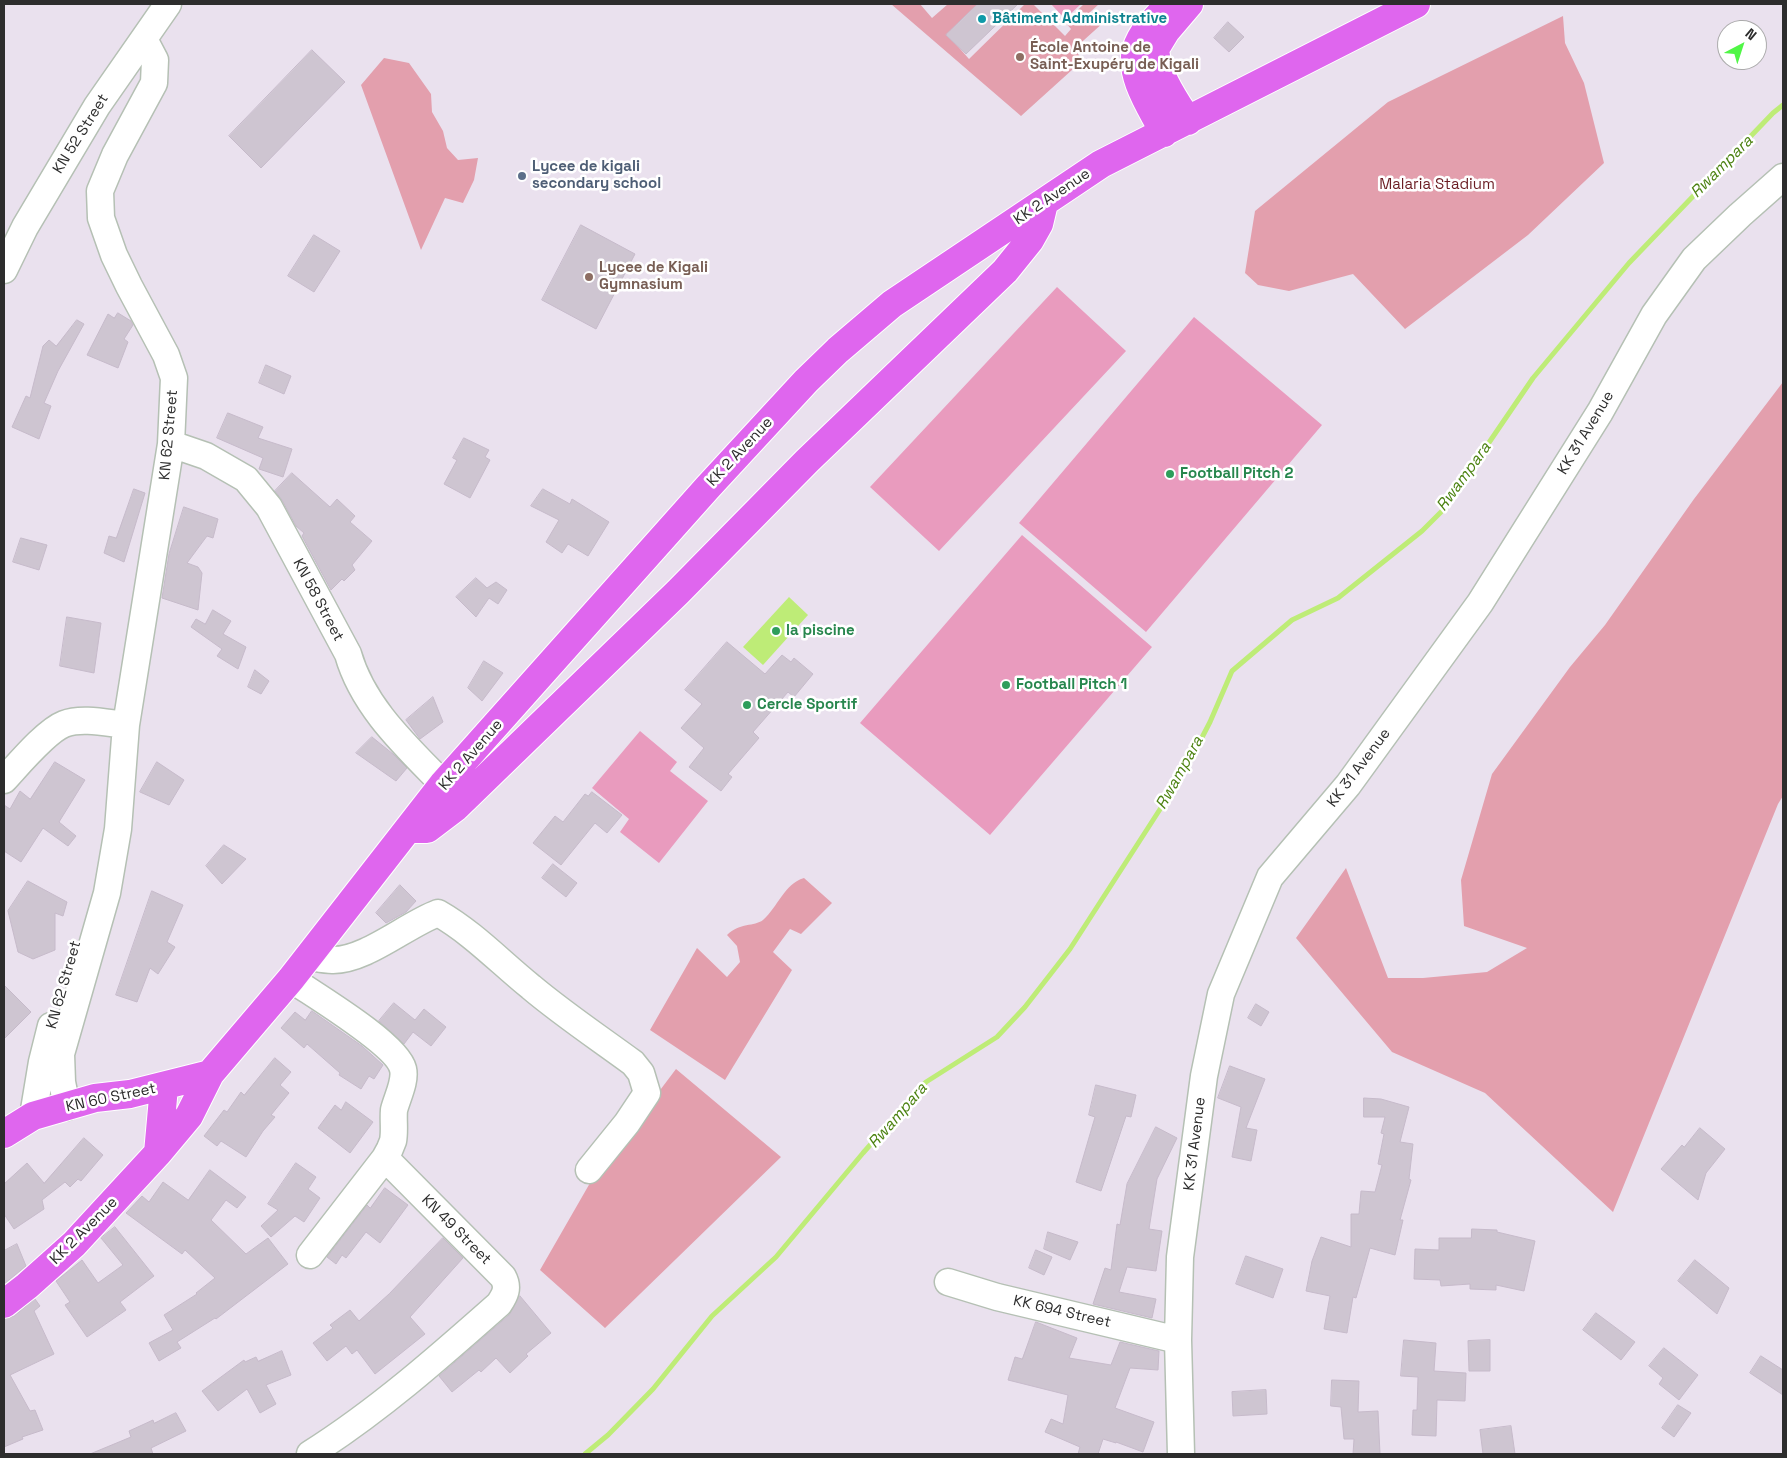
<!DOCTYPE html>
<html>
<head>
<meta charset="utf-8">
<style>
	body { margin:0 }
	#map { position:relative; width:1787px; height:1458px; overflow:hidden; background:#eae1ee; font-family:"Space Grotesk",sans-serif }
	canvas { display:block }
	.frame { position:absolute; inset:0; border:5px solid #2d2d2d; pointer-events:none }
	.north { position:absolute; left:1717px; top:20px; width:50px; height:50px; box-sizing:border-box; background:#fff; border:1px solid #ababab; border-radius:50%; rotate:40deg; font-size:14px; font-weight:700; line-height:20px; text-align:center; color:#2d2d2d }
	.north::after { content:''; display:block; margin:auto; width:18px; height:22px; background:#50f646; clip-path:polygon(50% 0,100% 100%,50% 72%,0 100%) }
</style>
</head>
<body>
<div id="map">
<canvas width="1787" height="1458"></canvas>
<div class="frame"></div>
<div class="north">N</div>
</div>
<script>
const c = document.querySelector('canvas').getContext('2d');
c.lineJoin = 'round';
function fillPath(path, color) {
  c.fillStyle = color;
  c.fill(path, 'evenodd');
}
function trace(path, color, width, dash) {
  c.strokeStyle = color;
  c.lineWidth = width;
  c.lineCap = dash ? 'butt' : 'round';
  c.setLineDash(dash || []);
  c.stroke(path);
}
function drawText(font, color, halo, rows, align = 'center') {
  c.font = font + ' "Space Grotesk",sans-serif';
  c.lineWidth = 5;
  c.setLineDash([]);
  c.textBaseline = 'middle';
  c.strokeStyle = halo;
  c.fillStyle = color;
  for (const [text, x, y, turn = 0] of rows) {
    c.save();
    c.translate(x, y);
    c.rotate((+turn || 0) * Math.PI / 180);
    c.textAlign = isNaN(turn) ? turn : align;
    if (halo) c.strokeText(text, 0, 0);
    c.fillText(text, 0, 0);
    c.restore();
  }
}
fillPath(new Path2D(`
	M891,4h29l12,14 16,-14h30l-31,30 22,25 56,-55h8l32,32 6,-7 -6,-7 19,-18h15l-22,20 17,-13 10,11 -30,27 9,11 -62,56z
	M1563,16l2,27 19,40 20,80 -76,72 -123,94 -52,-55 -64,17 -31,-6 -13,-12 10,-62 133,-109z
	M384,58l25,5 22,31 1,18 11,19 4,17 11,12 20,-2 -4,22 -11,23 -18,-5 -24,52 -60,-165z
	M1783,382v414l-5,8 -165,408 -128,-119 -93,-41 -96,-114 50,-70 42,110h35l64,-6 40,-24 -63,-22 -3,-46 31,-106 78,-107 35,-42 89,-126z
	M804,878l28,25 -31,31 -11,-5 -17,23 19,18 -67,110 -75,-50 47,-82 30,29 13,-15 -3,-16 -10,-11c13,-13 27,-8 36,-15 15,-13 21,-36 41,-42z
	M676,1069l105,88 -176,171 -65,-58 50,-87z`), '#e39fad');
fillPath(new Path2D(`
	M1051,4h30l-16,15z
	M1057,287l69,64 -187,200 -69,-64z
	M1194,317l128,108 -176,207 -127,-109z
	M1022,535l130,112 -162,188 -130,-112z
	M640,731l37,31 -7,9 38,30 -49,62 -39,-31 9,-13 -37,-31z`), '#e99bbe');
fillPath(new Path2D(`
	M789,597l19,18 -45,50 -20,-18z`), '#beec77');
trace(new Path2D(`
	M585,1454l23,-19 45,-46 59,-73 64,-59 87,-104 63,-71 71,-45 28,-30 45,-58 114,-177 26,-50 22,-51 60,-51 46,-22 84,-67 21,-21 90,-132 96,-115 144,-150 10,-8`), '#beec77', 5);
const building = new Path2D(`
	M978,4h40l-52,50 -20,-19z
	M1228,22l16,15 -15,15 -15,-14z
	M312,50l33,32 -84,86 -32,-32z
	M581,225l54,29 -39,75 -54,-29z
	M314,235l26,16 -26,41 -26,-16z
	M118,313l13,8 2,4 -9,14 4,3 -10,26 -31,-13 21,-41 6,4z
	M77,320l7,4 -26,47 -14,32 7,3 -12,33 -27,-12 14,-31 4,2 13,-52 6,-6 7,6z
	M266,365l25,11 -7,18 -25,-11z
	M228,413l35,14 -5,11 34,11 -9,28 -24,-8 4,-11 -46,-20z
	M464,438l25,12 -4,7 5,3 -20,38 -26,-14 13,-24 -4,-2z
	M292,473l38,34 7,-8 18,17 -5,6 22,19 -20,24 3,5 -11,11 -2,-2 -11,11 -29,-54 2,-3 -8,-7 -14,-26 -7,-9z
	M134,489l11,4 -21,69 -20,-9 5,-17 7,2z
	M543,489l27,15 2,-5 37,23 -21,34 -20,-12 -6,9 -16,-11 13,-22 -28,-14z
	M184,507l34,12 -5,19 -6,-2 -20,27 11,4 4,6 -4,37 -36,-12 7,-44z
	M21,538l26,7 -8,25 -26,-8z
	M476,578l11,10 9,-6 11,8 -9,14 -9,-6 -13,19 -20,-20z
	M213,610l18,11 -8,13 23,13 -8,22 -21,-13 5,-7 -31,-22 5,-8 9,5z
	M67,617l34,6 -7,50 -34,-7z
	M727,642l38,32 17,-19 9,7 3,-4 19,16 -19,23 -6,-5 -35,40 6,6 -31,36 4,3 -11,14 -32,-24 15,-19 -23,-20 21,-24 -17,-14z
	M484,661l19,12 -21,28 -14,-13z
	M255,670l14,11 -8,13 -13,-7z
	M433,697l10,25 -23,17 -14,-19z
	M372,737l21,17 14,14 -11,13 -40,-28z
	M55,762l30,18 -26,42 17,14 -8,10 -25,-18 -22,34 -17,-11v-46l6,4 10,-18 10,8z
	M157,762l27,18 -15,25 -29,-13z
	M592,792l30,23 -15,18 -12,-10 -34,42 -28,-22 22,-27 8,6 22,-28 3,2z
	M224,845l22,14 -24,25 -16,-18z
	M553,864l24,19 -11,14 -24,-19z
	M28,881l39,21 -4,14 -8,-3v37l-22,9 -15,-7 -10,-41z
	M400,885l16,16 -10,11 -20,11 -10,-10z
	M152,891l31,14 -16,37 8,5 -17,27 -8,-6 -13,34 -21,-7z
	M4,985l27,27 -27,27z
	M394,1003l21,17 9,-11 22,18 -15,19 -18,-14 -9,12 -25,-23z
	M1256,1004l13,8 -8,14 -13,-8z
	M312,1011l50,35 21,19 -9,14 -5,-3 -8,13 -22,-14 1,-2 -33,-29 -3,4 -23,-20 14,-16 10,8z
	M275,1058l16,14 -11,13 9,8 -18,22 4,2 -12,14 -17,26 -25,-16 -4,5 -13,-10 20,-26 3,2 14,-20 3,3z
	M1230,1066l35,13 -19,49 11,2 -6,31 -19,-4 9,-50 -23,-9z
	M1096,1085l40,10 -5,22 -5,-1 -25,75 -25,-9 19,-65 -6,-2z
	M1364,1098l17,1 28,8 -9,35 13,2 -4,35 2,1 -11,40h3l-8,35 -25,-7 -14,50 -3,-1 -6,36 -23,-4 6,-33 -24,-5 6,-30 9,-24 30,10v-33h8l2,-23 14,1 7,-27 -4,-1 6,-30 -3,-1 4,-16h-21z
	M346,1102l27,20 -23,31 -32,-25 17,-23 6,5z
	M1156,1127l21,11 -20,41 -8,50 13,2 -6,40 -29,-4 -8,25 37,7 -4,19 -59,-14 12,-36 6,2 6,-46 3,1 7,-41z
	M1700,1128l25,21 -19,24 -8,27 -37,-31 21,-24 2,2z
	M84,1138l19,17 -22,26 -3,-2 -8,8 -5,-5 -23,18 2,9 -30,20 -10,-15v-30l23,-21 17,20z
	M296,1163l20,14 -8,12 12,9 -16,24 -9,-6 -24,21 -10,-11 17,-16 -10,-6z
	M210,1170l36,27 -9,11 -11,-8 -15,20 35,34 22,-16 20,26 -72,55 -1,-1 -38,24 4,6 -22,13 -10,-18 24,-13 -9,-15 33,-21 -1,-1 19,-15 -30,-28 -3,4 -56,-41 16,-17 7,6 14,-20 25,18z
	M385,1188l23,17 -28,38 -14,-11 -20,26 -4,-3 -6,9 -9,-7 40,-52 3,3z
	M115,1227l39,49 -34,26 6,8 -39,27 -22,-32 5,-3 -14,-21 26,-21 16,23 25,-18 -22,-27z
	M1472,1229l25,1v2l38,9 -11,50 -28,-6v5l-26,-1v-5l-29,2 -1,-6 -26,-1 1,-30 24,1v-12h32z
	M1048,1232l30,10 -8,18 -26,-11z
	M443,1238l20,20 -53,59 15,17 -50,40 -18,-24 -5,4 -6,-8 -19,15 -14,-18 20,-15 -3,-3 20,-15 9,11 30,-27z
	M17,1244l9,22 -22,18v-33z
	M1036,1250l16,7 -8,18 -15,-7z
	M1246,1256l37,13 -10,29 -37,-14z
	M1695,1260l34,28 -12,26 -39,-33z
	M520,1296l31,37 -25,21 2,2 -18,17 -14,-15 -15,14 -2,-2 -27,22 -13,-16 70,-61z
	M35,1299l5,7 -6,5 20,43 -44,21 20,36 5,-1 8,20 -21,7 1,2 -19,8v-128l10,-3z
	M1596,1313l39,29 -14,18 -38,-30z
	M1036,1322l41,16 -8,20 42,7 9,-23 39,9 -1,19 -28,-2 -15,40 39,14 -11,30 -27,-10v1l-13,-4 -5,15h-20l2,-7 -35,-15 6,-13 12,5 5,-29 -60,-15 7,-23 7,2z
	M1404,1340l32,3 -2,28 32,2 -1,28 -28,-1 -1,36 -24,-1 1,-25h4l1,-33 -17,-1z
	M1490,1340v31h-21l-1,-30z
	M1664,1348l34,27 -19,25 -20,-16 4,-6 -14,-12z
	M282,1351l9,24 -25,10 10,19 -16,9 -13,-24 -29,22 -16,-20 42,-31 1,2 11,-5 2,4z
	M1761,1356l22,14v25l-33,-22z
	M1332,1380l27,1 -1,31 20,-1 2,43h-27l1,-15h-10l-3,-32 -10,-1z
	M1266,1390l1,24 -34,2 -1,-24z
	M1678,1405l13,8 -17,24 -12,-9z
	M176,1413l10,18 -35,17 2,6h-63l41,-17 -2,-6 11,-5 13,-6 1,3z
	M1511,1426l4,28h-32l-3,-24z`);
fillPath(building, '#cec5d1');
trace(building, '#c6baca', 1);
const minor = new Path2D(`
	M4,270l21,-43 72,-121 71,-102
	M171,444l35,12 40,23 23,28 79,147c15,53 58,92 95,130
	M4,780c14,-15 42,-49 60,-56 18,-7 43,-1 62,1
	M309,957c7,1 15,3 23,3 33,1 74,-35 106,-47 35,20 62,49 93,74 32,27 68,51 102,76l8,10 6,20 -20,30 -38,47
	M291,979c23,16 106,65 112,90 3,12 -6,29 -9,41 -1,10 1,21 -1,31 -2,6 -5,12 -8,17l118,119c6,11 2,18 -4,27 -61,54 -121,107 -189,150
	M67,1107l-5,-25 -1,-28 46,-161 11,-64 8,-104 45,-281 3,-66 -8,-23 -37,-69 -15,-31 -13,-37 -1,-27 15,-36 39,-72 1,-23 -11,-21
	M33,1116l9,-54 9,-36
	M310,1255l75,-97
	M948,1282l49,15 181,43
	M1181,1454l-3,-114 2,-83 24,-181 17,-82 49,-117 78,-92 132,-182 120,-191 54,-97 40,-56 46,-44 43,-38`);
const major = new Path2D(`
	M1188,121c-14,-22 -31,-46 -33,-72l11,-18 23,-27
	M1164,133c-11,-23 -35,-56 -28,-83 5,-18 21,-33 34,-46
	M408,829h19l29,-22 222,-215 129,-131 198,-190 25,-31 9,-16 5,-21
	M4,1134l29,-18 62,-18 35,-4 80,-20 81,-95 152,-195 265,-297 98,-106 32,-31 54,-46 209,-140 315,-160
	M158,1153l6,-66
	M4,1304l23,-18 47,-42 84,-91 31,-37 21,-42`);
trace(minor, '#b5c0b4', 29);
trace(major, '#fff', 30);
trace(minor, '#fff', 26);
trace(major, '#df66ee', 28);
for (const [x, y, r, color] of [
	[982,19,5,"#0f9aa8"],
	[1020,57,5,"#8d6e63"],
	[522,176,5,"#5c6f8a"],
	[589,277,5,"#8d6e63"],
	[1170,474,5,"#2e9e5b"],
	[776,631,5,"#2e9e5b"],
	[1006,685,5,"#2e9e5b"],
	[747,705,5,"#2e9e5b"]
]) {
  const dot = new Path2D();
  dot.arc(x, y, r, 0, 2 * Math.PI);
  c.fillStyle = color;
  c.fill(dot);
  trace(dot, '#fff', 2);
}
drawText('bold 15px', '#0d838f', '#fff', [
	["Bâtiment Administrative",992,19]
], 'left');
drawText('bold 15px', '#785e54', '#fff', [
	["École Antoine de",1030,48],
	["Saint-Exupéry de Kigali",1030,65],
	["Lycee de Kigali",599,268],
	["Gymnasium",599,285]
], 'left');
drawText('15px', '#2d2d2d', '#fff', [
	["KN 52 Street",81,134,-58],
	["KK 2 Avenue",1052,197,-34],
	["KK 31 Avenue",1586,433,-59],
	["KN 62 Street",169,435,-85],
	["KK 2 Avenue",740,452,-47],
	["KN 58 Street",318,600,62],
	["KK 2 Avenue",471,755,-49],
	["KK 31 Avenue",1359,768,-53],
	["KN 62 Street",64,985,-74],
	["KN 60 Street",111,1098,-12],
	["KK 31 Avenue",1195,1144,-83],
	["KN 49 Street",456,1230,45],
	["KK 2 Avenue",84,1231,-45],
	["KK 694 Street",1062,1312,13]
]);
drawText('bold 15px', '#4e5e75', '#fff', [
	["Lycee de kigali",532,167],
	["secondary school",532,184]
], 'left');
drawText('15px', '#6b1d23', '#fff', [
	["Malaria Stadium",1437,185]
]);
drawText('bold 15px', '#27864d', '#fff', [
	["Football Pitch 2",1180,474],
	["la piscine",786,631],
	["Football Pitch 1",1016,685],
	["Cercle Sportif",757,705]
], 'left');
drawText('italic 16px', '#4c8211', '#fff', [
	["Rwampara",1722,167,-45],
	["Rwampara",1464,477,-54],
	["Rwampara",1180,773,-61],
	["Rwampara",898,1116,-49]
]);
</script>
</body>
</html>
